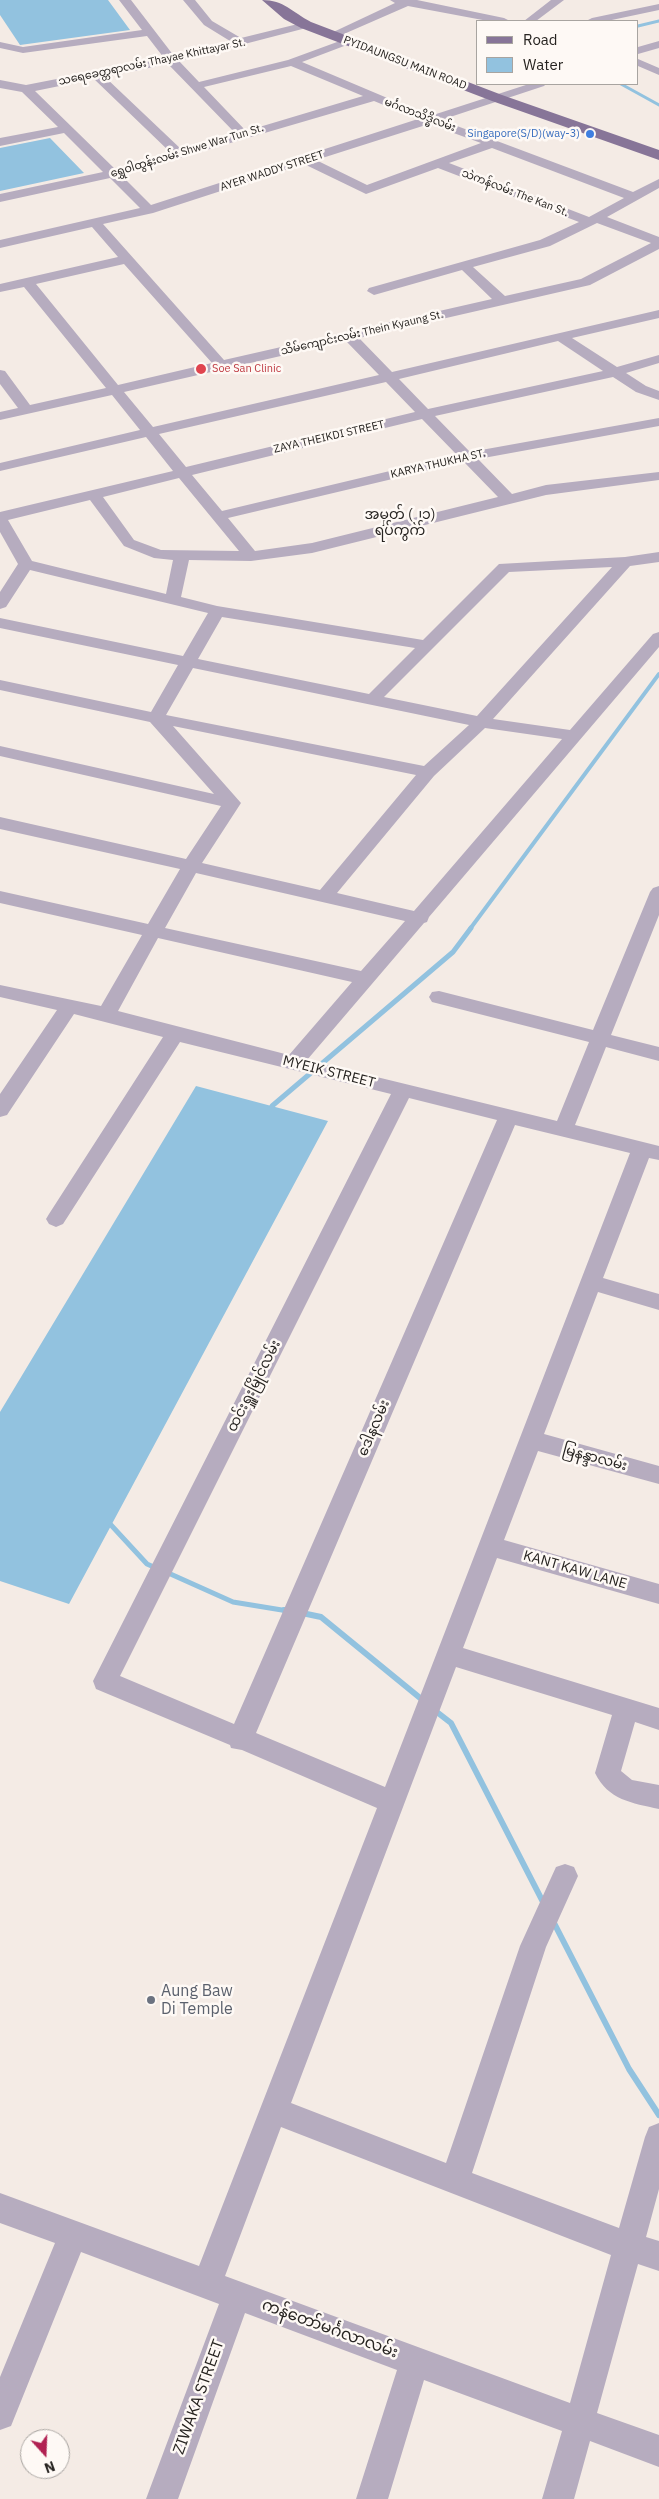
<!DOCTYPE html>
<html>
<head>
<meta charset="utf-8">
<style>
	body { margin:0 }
	#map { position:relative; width:659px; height:2499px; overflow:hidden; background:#f4ebe5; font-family:"IBM Plex Sans",sans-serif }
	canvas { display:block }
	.legend { position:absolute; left:476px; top:20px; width:162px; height:65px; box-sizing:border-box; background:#fef9f5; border:1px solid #a8a4a0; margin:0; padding:6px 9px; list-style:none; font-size:15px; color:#272421 }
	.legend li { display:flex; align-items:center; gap:10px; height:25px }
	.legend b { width:25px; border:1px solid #a8a4a0 }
	.north { position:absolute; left:20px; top:2429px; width:50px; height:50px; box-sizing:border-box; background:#fef9f5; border:1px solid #a8a4a0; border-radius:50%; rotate:160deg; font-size:14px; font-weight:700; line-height:20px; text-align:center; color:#272421 }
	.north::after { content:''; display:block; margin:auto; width:18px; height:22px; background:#b12152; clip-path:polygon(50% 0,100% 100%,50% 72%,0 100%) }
</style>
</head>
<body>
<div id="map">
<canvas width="659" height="2499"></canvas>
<ul class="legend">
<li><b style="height:6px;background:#877598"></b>Road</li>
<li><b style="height:14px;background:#92c2df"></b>Water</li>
</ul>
<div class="north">N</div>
</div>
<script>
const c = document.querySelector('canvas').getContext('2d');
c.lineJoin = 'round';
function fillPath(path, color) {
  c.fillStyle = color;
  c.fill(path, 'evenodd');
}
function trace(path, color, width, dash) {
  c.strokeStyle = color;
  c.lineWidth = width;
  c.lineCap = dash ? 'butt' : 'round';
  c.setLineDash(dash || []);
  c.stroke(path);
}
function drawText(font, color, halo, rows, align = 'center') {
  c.font = font + ' "IBM Plex Sans","Noto Sans Myanmar",sans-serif';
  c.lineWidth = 5;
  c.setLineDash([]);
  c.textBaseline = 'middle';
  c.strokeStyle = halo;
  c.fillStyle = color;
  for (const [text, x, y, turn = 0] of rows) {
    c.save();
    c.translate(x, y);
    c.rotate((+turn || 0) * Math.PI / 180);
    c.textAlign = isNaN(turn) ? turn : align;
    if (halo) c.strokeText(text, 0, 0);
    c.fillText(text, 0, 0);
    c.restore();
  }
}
fillPath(new Path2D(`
	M0,0h108l22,30 -110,15 -20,-30z
	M50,138l34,35 -84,18v-43z
	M196,1086l132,35 -259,483 -69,-23v-169z`), '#92c2df');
trace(new Path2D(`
	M638,26l21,-5
	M621,84l38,21`), '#92c2df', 3);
trace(new Path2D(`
	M470,929l189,-255`), '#92c2df', 4);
trace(new Path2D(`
	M272,1106l181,-154 18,-24
	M111,1525l36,39 9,4
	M166,1572l67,30 55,9`), '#92c2df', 5);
trace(new Path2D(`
	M284,1610l4,1
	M302,1613l19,4 104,85
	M433,1709l18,14 93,181
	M553,1921l76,148 30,46`), '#92c2df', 6);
fillPath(new Path2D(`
	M119,0h12l43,56 56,-15 -26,-16 -21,-25h12l17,21 29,17 65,-16 6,3 -2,2 -131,34 20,21 89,-22 60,-22 4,1v4l-50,19 128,54 99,-32h17l-2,2 -103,34 192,72 26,-13v9l-52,29 52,20v12l-69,36 -231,53 33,34 267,-62v8l-87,20 45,29 42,-12v8l-33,10 20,13 13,5v9l-23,-8 -23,-15 -178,39 35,36 189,-34v8l-181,33 34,35 34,-9 113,-13v8l-113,15 -234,58 -61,8 -62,-1 -8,37 36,9 206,34 76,-76 126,-7 34,-5v10l-29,4 -137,153 77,11 83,-96 6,-2v15l-230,270 -2,5 -3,1 -117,137 250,61 32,-79 -157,-40 -3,-5 3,-5 7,-1 154,39 57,-138 3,-4 6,-2v29l-48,120 48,12v14l-53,-14 -31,78 84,21v14l-10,-2 -46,120 56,16v16l-61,-18 -54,142 115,32v18l-121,-33 -34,89 155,44v20l-162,-46 -34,90 196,60v22l-24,-8 -14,49 11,9 27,5v24c-27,-6 -51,-9 -64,-36l17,-58 -156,-48 -165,436 155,60 74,-217 36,-79 9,-3 9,3 4,9 -32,71 -74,226 147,55 26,-91 4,-10 10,-4v66l-13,48 13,4v30l-21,-7 -41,149 62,22v32l-69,-26 -16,58h-32l20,-68 -138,-51 -36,119h-32l41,-129 -152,-57 -67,186h-32l73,-195 -138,-52 -70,174 -11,4v-53l55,-134 -55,-20v-30l199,73 178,-458 -135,-58 -11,-2 -1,-3 -134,-56 -3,-8 298,-587 -211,-52 -117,182 -7,3 -7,-3 -3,-5 3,-5 114,-177 -89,-23 -67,101 -7,2v-23l57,-84 -57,-13v-12l101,21 41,-71 -142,-32v-12l148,33 32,-55 -180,-40v-12l186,42 35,-53 -221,-50v-10l214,48 -64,-72 -150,-32v-10l151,32 27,-47 -178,-37v-10l183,38 25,-43 -178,-43 -24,37 -6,2v-17l18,-28 -18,-32v-20l173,-41 -27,-34 -146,34v-8l140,-33 -28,-35 -112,25v-8l18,-4 -18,-24v-14l5,1 25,34 76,-17 -82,-101 -24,5v-8l118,-27 -26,-30 -92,21v-8l140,-32 -30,-30 -110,24v-8l103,-22 -39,-39 -64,13v-8l58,-11 -36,-35 -22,-4v-8l26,5 138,-27 -17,-22 -124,17 -23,-5v-6l23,5 119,-17zM168,64l68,70 -54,16 -77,-73zM291,66l72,30 -117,35 -42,-44zM94,79l77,74 -56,16 -80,-78zM374,101l44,18 -267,86 -30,-30zM429,124l52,19 -114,42 -51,-25zM492,148l132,50 -35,19 -140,-54zM304,164l62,30 72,-26 141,54 -39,18 -171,48 -2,3 7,4 88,-25 30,29 -268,61 -121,-136 50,-11zM597,223l54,20 -70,36 -76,17 -32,-29 77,-21zM124,264l88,99 -94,22 -82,-101zM346,341l33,34 -226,52 -29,-35zM558,341l45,30 -175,38 -29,-30zM386,382l29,30 -229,55 -27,-33zM422,419l35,36 -235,56 -30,-36zM464,462l34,35 -186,46 -57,8 -27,-33zM179,478l60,73 -78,-1 -27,-10 -31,-43zM90,500l34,46 30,12 19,2 -7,34 -134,-33 -24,-41zM612,567l-135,149 -93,-19 125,-125zM222,617l193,31 -46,46 -171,-35zM193,668l276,57 -45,41 -258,-51zM173,726l243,49 -96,115 -118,-27 39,-60zM485,728l77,11 -148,172 -77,-18 97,-117zM196,873l209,48 -44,50 -196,-43zM158,938l194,44 -63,73 -171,-44zM409,1098l88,22 -263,604 -114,-48zM515,1125l115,28 -245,634 -129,-54zM281,2127l330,128 -41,148 -345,-127z
	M390,0h27l87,18 6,3h-22l-80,-15 -71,31 -4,1 -6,-3 68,-32z
	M551,0h13l-28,21h-12z
	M659,4v6l-52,11h-21l6,-3z
	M659,41v7l-21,6v-7z
	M638,59l21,9v7l-21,-9z`), '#b6acbf');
fillPath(new Path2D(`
	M262,0c22,0 30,12 49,22l191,73 157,55v10l-167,-59 -191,-73 -17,-9z`), '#877598');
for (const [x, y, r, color] of [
	[590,134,5,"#3f7fe0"],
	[201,369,6,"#e0444e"],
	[151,2000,5,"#6b7280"]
]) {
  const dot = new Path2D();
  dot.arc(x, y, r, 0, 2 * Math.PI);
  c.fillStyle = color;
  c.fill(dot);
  trace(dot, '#fef9f5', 2);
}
drawText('11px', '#272421', '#fef9f5', [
	["သရေခေတ္တရာလမ်း Thayae Khittayar St.",152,62,-12],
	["PYIDAUNGSU MAIN ROAD",405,63,21],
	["မင်္ဂလာသိဒ္ဓိလမ်း",420,115,21],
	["ရွှေဝါထွန်းလမ်း Shwe War Tun St.",187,151,-17],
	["AYER WADDY STREET",272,171,-18],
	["သဲကန်လမ်း The Kan St.",515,193,21],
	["သိမ်ကျောင်းလမ်း Thein Kyaung St.",362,333,-13],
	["ZAYA THEIKDI STREET",329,437,-13],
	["KARYA THUKHA ST.",438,464,-13]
]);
drawText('11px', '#366cbe', '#fef9f5', [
	["Singapore(S/D)(way-3)",580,134]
], 'right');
drawText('11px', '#be3a42', '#fef9f5', [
	["Soe San Clinic",212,369]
], 'left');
drawText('14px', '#272421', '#fef9f5', [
	["အမှတ် (၂၁)",400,515],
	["ရပ်ကွက်",400,531]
]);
drawText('14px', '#272421', '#fef9f5', [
	["MYEIK STREET",329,1072,14],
	["ထင်းရှူးမြိုင်လမ်း",254,1386,-63],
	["ဒေါနလမ်း",374,1428,-67],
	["မြနန္ဒာလမ်း",595,1458,15],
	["KANT KAW LANE",575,1570,16]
]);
drawText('16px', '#5b616d', '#fef9f5', [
	["Aung Baw",161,1991],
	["Di Temple",161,2009]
], 'left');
drawText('16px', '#272421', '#fef9f5', [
	["ကန်တော်မင်္ဂလာလမ်း",330,2329,20],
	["ZIWAKA STREET",199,2397,-70]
]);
</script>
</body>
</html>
